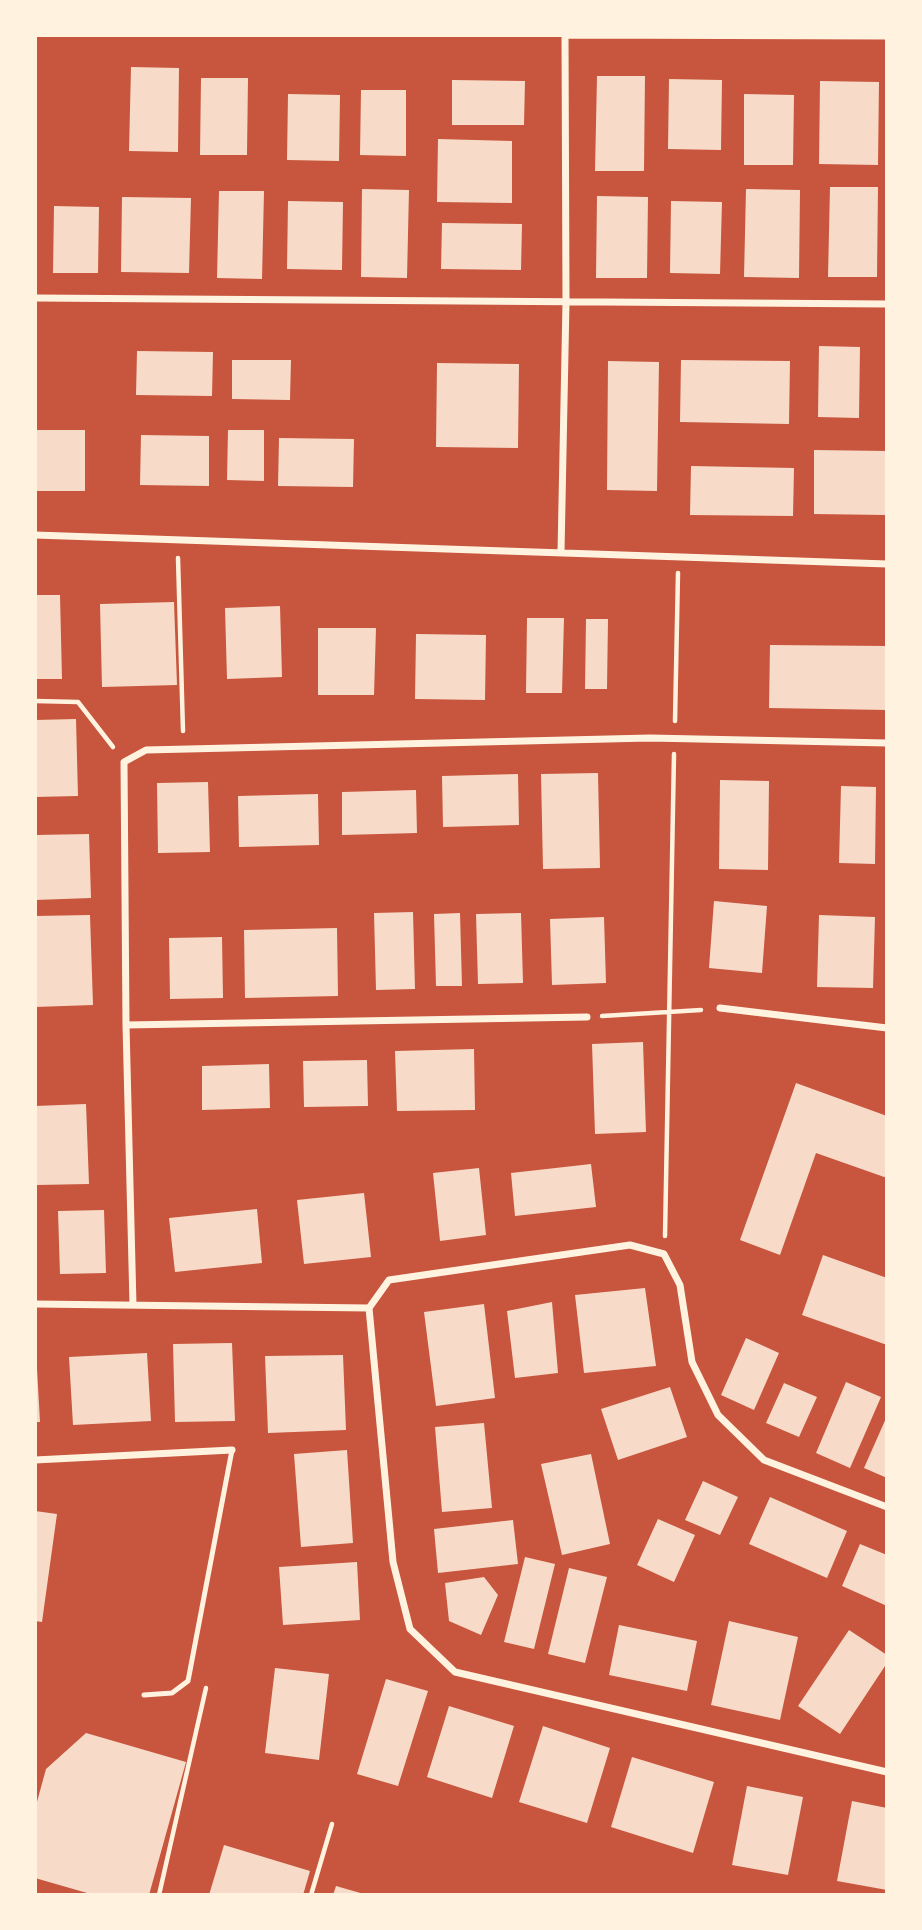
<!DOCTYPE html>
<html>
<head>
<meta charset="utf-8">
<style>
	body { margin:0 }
	#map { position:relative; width:922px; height:1930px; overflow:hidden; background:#c8553d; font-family:Bitter,serif }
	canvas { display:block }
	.frame { position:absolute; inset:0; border:37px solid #fff3e0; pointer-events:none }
</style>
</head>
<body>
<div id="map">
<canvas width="922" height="1930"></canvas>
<div class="frame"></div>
</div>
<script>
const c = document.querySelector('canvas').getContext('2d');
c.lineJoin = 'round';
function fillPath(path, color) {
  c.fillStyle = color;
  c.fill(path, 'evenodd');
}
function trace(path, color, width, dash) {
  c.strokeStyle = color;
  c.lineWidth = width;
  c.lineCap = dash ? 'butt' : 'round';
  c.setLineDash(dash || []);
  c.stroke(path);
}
fillPath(new Path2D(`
	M131,67l48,1 -1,84 -49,-1z
	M597,76h48l-1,95h-49z
	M201,78h47l-1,77h-47z
	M669,79l53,1 -1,70 -53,-1z
	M452,80l73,1 -1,44h-72z
	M820,81l59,1 -1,83 -59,-1z
	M361,90h45v66l-46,-1z
	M288,94l52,1 -1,66 -52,-1z
	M744,94l50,1 -1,70h-49z
	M438,139l74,2v62l-75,-1z
	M830,187h48l-1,90h-49z
	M362,189l47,1 -2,88 -46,-1z
	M746,189l54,1 -1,88 -55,-1z
	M219,191h45l-2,88 -45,-1z
	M597,196l51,1 -1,81h-51z
	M122,197l69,1 -2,75 -68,-1z
	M288,201l55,1 -1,68 -55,-1z
	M671,201l51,1 -2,72 -50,-1z
	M54,206l45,1 -1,66h-45z
	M442,223l80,1 -1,46 -80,-1z
	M819,346l41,1 -1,71 -41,-1z
	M137,351l76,1 -1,44 -76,-1z
	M232,360h59l-1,40 -58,-1z
	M681,360l109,1 -1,63 -109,-2z
	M608,361l51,1 -2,129 -50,-1z
	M437,363l82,1 -1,84 -82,-1z
	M35,430h50v61h-50z
	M228,430h36v51l-37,-1z
	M141,435l68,1v50l-69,-1z
	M279,438l75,1 -1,48 -75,-1z
	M814,450l73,1 -1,64 -72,-1z
	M691,466l103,2 -1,48 -103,-1z
	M35,595h25l2,84h-27z
	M174,602l3,83 -75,2 -2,-83z
	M280,606l2,71 -55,2 -2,-71z
	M527,618h37l-2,75h-36z
	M586,619h22l-1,70h-22z
	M318,628h58l-2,67h-56z
	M416,634l70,1 -1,65 -70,-1z
	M770,645l117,1v64l-118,-2z
	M76,719l2,77 -43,1v-77z
	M598,773l2,95 -57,1 -2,-95z
	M518,774l1,51 -76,2 -1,-51z
	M720,780l49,1 -1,89 -49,-1z
	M208,782l2,70 -52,1 -1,-70z
	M841,786l35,1 -1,77 -36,-1z
	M416,790l1,43 -75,2v-43z
	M318,794l1,51 -80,2 -1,-51z
	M89,834l2,64 -56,2v-65z
	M714,901l53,5 -5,67 -53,-5z
	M413,912l2,77 -39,1 -2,-77z
	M460,913l2,73h-26l-2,-72z
	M521,913l2,70 -45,1 -2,-70z
	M90,915l3,90 -58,2v-91z
	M819,915l56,2 -2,71 -56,-1z
	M604,917l2,66 -54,2 -2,-66z
	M337,928l1,68 -93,2 -1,-68z
	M222,937l1,61 -53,1 -1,-61z
	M643,1042l3,90 -51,2 -3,-90z
	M474,1049l1,61 -78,1 -2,-60z
	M367,1060l1,46 -64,1 -1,-46z
	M269,1064l1,44 -68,2v-44z
	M796,1083l91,33v62l-71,-25 -36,102 -40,-15z
	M86,1104l3,80 -52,1 -2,-79z
	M591,1164l5,43 -81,9 -4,-43z
	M479,1168l7,67 -46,6 -7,-68z
	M364,1193l7,64 -67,7 -7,-64z
	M257,1209l5,54 -87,9 -6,-54z
	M104,1210l2,63 -46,1 -2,-63z
	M823,1255l64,23v67l-85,-30z
	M645,1288l11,78 -72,7 -9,-78z
	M552,1302l6,71 -43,5 -8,-67z
	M484,1304l11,94 -59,8 -12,-94z
	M746,1338l33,15 -25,57 -33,-15z
	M232,1343l3,78 -60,1 -2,-78z
	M147,1353l4,68 -78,4 -4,-68z
	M343,1355l3,75 -78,3 -3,-77z
	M35,1369h2l3,53h-5z
	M846,1382l35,15 -31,71 -34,-15z
	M784,1383l33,14 -18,40 -33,-14z
	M670,1387l17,50 -69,23 -17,-51z
	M887,1416v62l-23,-10z
	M484,1423l8,85 -50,4 -7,-85z
	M347,1450l6,93 -52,4 -7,-93z
	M591,1454l19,90 -48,11 -21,-91z
	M703,1481l35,16 -18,38 -35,-15z
	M770,1497l77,34 -20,47 -78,-34z
	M35,1511l22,3 -15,108 -7,-1z
	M658,1519l37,16 -21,47 -37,-17z
	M513,1520l5,44 -80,9 -4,-44z
	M860,1544l27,11v51l-45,-20z
	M525,1557l30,7 -21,85 -30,-7z
	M357,1562l3,58 -77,5 -4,-58z
	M569,1568l38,9 -22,86 -37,-9z
	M484,1577l14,18 -17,40 -32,-14 -4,-38z
	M729,1621l69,16 -18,83 -69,-15z
	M619,1625l78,16 -10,50 -78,-16z
	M849,1630l38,25v8l-47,71 -42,-28z
	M275,1668l54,6 -10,86 -54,-7z
	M386,1679l42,12 -30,95 -41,-12z
	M449,1706l65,20 -22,72 -65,-21z
	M543,1726l67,22 -23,75 -68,-21z
	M86,1733l100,29 -37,133h-55l-59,-17v-69l11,-40z
	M632,1757l82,25 -21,71 -82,-26z
	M747,1786l56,11 -15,78 -56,-10z
	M852,1801l35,7v82l-50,-9z
	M224,1845l86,26 -7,24h-94z
	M336,1886l28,8v1h-31z`), '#f7dbc8');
trace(new Path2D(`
	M178,558l5,173
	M35,701l43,1 35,45
	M675,721l3,-148
	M602,1016l99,-6
	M665,1236l9,-482
	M159,1895l47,-207
	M311,1895l21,-71`), '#fff3e0', 4.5);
trace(new Path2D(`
	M144,1695l28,-2 16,-12 44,-231`), '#fff3e0', 5);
trace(new Path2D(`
	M566,35l321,1
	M35,298l852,6
	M35,535l852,29
	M561,552l5,-250 -1,-267
	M720,1008l167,20
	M126,1025l461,-8
	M35,1304l334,4
	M133,1305l-7,-280 -2,-263 22,-12 504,-12 237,5
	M369,1308l24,254 17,67 45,43 432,100
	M369,1308l20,-28 241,-35 34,9 16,31 12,77 26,53 46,45 123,47
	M35,1460l197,-10`), '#fff3e0', 7);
</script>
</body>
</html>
